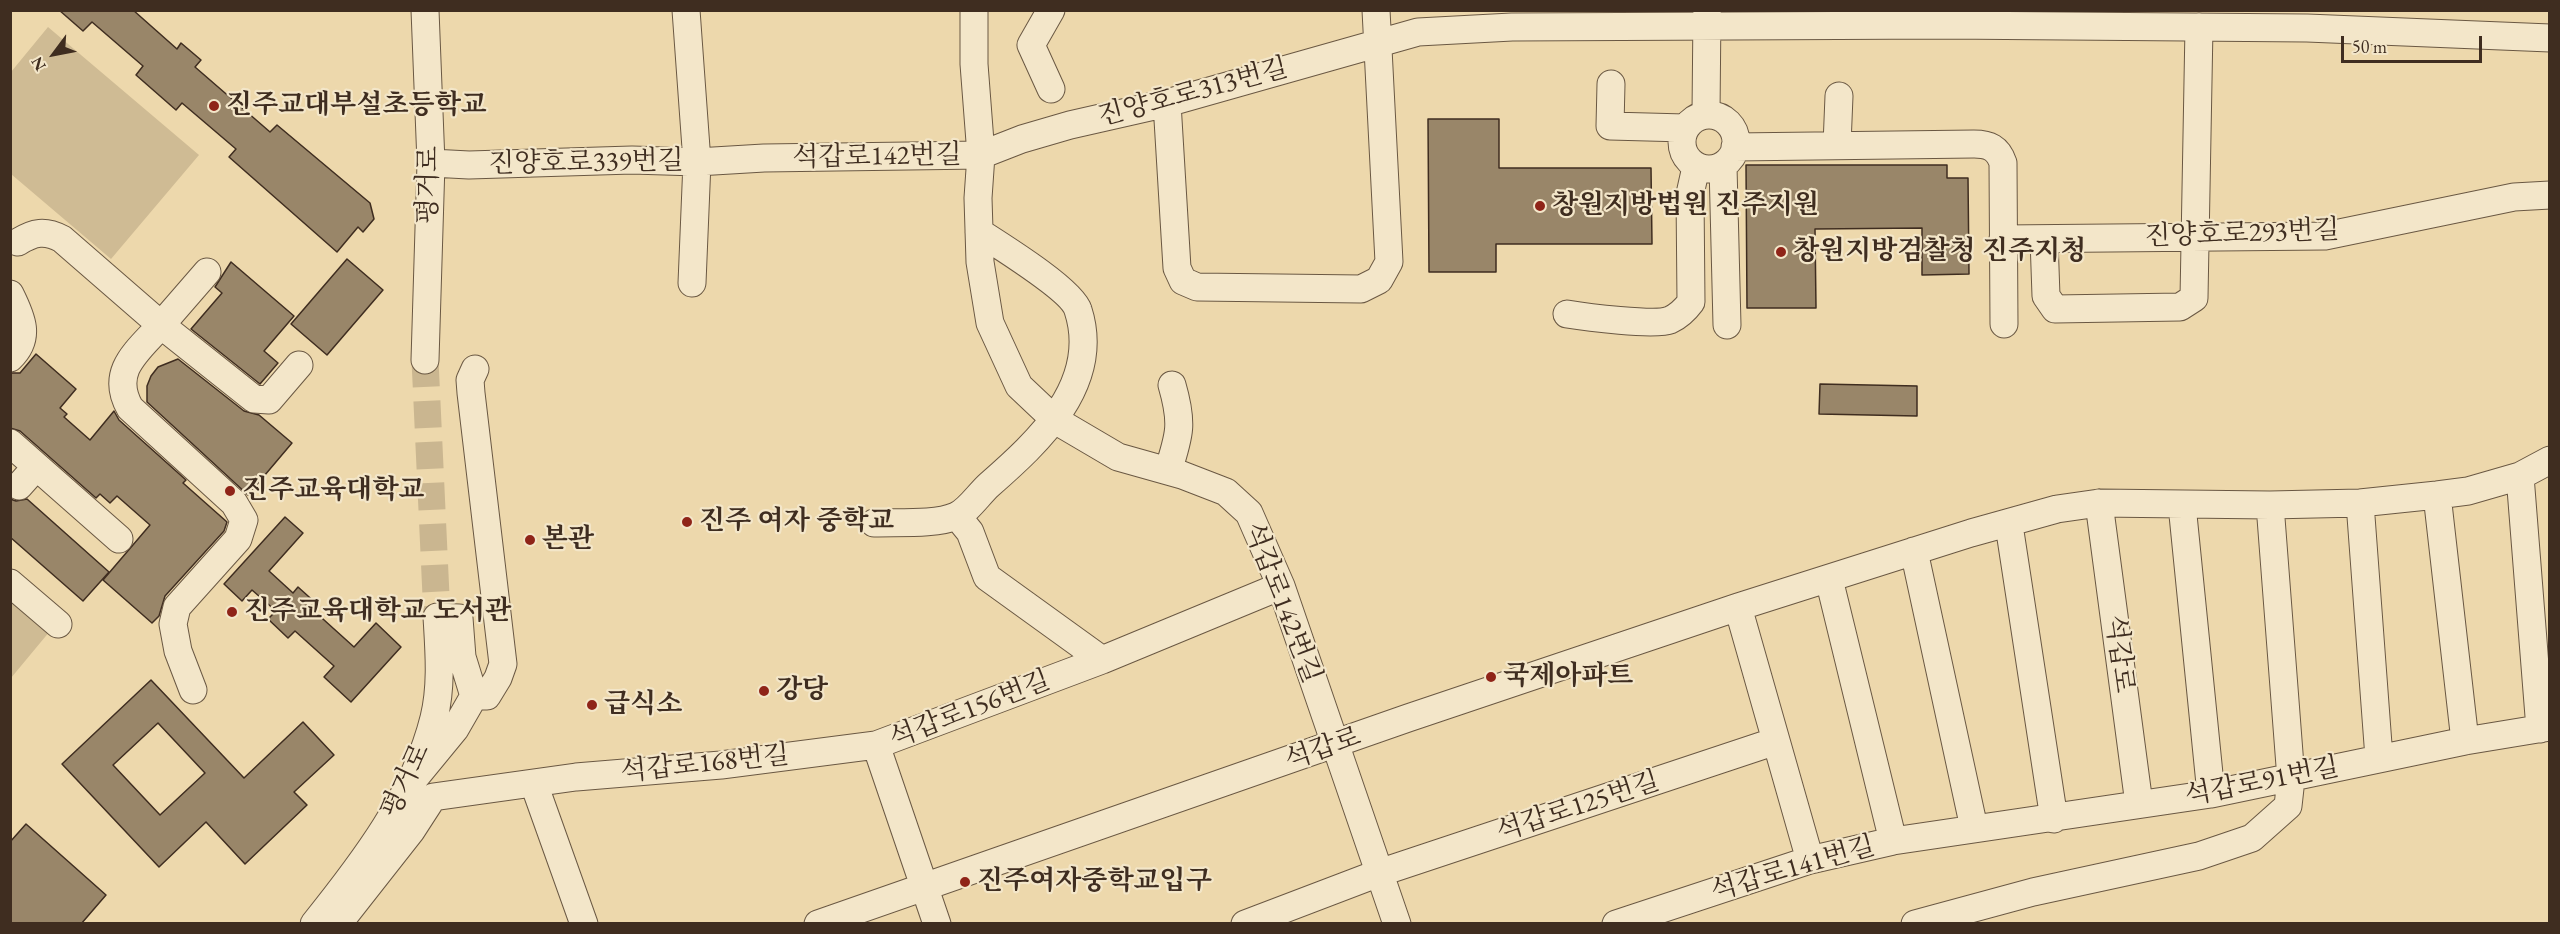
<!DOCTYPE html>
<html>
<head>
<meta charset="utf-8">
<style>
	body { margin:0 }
	#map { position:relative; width:2560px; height:934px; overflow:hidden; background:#edd8ac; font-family:"EB Garamond",serif }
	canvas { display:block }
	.frame { position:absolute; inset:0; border:12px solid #3f2d20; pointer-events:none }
	.north { position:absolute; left:24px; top:24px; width:60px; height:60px; -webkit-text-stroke:4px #f3e6c9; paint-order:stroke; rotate:238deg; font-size:16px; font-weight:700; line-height:24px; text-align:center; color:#3f2d20 }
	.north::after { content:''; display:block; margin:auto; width:21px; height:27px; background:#3f2d20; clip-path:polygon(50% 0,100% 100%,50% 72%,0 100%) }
	.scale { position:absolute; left:2341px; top:36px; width:141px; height:27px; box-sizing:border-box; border:3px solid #3f2d20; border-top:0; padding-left:8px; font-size:18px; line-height:21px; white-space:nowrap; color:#3f2d20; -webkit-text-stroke:4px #f3e6c9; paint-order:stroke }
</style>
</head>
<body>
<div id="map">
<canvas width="2560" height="934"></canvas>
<div class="frame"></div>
<div class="north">N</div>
<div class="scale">50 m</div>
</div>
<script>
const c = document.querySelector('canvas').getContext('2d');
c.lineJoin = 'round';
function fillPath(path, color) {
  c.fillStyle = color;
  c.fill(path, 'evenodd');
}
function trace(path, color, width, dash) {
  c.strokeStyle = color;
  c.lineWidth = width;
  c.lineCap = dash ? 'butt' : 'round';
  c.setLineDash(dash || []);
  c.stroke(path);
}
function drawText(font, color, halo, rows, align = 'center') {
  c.font = font + ' "EB Garamond","Noto Serif KR",serif';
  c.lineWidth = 4.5;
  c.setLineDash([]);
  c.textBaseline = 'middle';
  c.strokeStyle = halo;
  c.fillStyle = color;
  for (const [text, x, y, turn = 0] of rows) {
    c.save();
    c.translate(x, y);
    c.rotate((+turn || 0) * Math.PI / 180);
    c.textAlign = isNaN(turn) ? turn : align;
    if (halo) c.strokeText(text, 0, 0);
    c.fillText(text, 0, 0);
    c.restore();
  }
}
fillPath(new Path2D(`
	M48,27l151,128 -88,104 -100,-85v-102z
	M11,597l39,34 -39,47z`), '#cfbb94');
const building = new Path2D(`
	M59,10h74l44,39 4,-6 20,17 -6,7 75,65 7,-7 93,78 4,16 -11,13 -5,-5 -21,25 -108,-95 7,-8 -54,-46 -6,7 -40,-35 7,-9 -51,-44 -9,9z
	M1428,119h71v49h152l1,76h-156v28h-67z
	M1746,165h201v13h21l1,96 -47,1v-47l-107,1 1,79h-69z
	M347,259l36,31 -56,65 -36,-31z
	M231,262l63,54 -30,35 14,12 -18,21 -69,-55 31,-36 -7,-6z
	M36,354l40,35 -16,19 7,6 -3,3 26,23 24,-29 5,9 67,60 -3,3 44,39 -3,9 -59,65 -6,20 -7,7 -49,-43 47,-55 -33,-29 -7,7 -10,-9 -4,4 -76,-67 -10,-3v-55h10z
	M178,359l66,52 15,4 33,28 -44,52 -101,-93v-16l4,-10 7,-9z
	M1820,384l97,2v30l-98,-2z
	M10,499l6,2 11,-2 82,73 -26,29 -73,-64z
	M285,517l18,16 -34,38 24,22 5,-6 20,18 -5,5 41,37 22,-24 25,24 -50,55 -27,-25 10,-11 -39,-35 -7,7 -20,-19 8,-8 -24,-21 -10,11 -18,-17z
	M151,680l93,98 59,-56 31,33 -40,37 13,13 -62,59 -39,-42 -47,45 -97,-103zM158,723l47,50 -45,42 -47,-50z
	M26,824l80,71 -25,29h-71v-82z`);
fillPath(building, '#998669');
trace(building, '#3f2d20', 1.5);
trace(new Path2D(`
	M425,360l12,257`), '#cab690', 27, [27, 14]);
const minor = new Path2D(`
	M686,10l11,152 -5,121
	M974,10v54l7,91 -3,43 2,64 10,61 29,63 36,34 63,37 64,18 44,17 23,21 32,73 116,338
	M1946,10v15l361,3 243,10
	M1611,84l-1,42 75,2
	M1051,89l-20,-44 20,-35
	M1167,103l10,165 6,13 14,6 164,2 18,-9 10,-18 -13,-252
	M1706,114l1,-104
	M1682 142a27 27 0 1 1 54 0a27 27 0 1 1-54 0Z
	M1837,145l2,-49
	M1735,147l239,-3c15,0 24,4 29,19l1,161
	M431,163l38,2 163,-5 65,2 67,-4 217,-3 41,-16 48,-14 97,-22 251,-71 94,-5 434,-2
	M1723,166l4,159
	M2003,239l322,-3 189,-39 36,-2
	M2044,239l2,57 9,13 125,-2 14,-9 5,-271
	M18,242c16,-10 27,-12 44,-3l99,86 46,-53
	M10,294c12,24 21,44 0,64
	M1567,314c18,3 88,12 103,6 9,-4 15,-10 21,-18l-1,-108 6,-27
	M425,360l6,-197 -6,-153
	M10,443l109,96
	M1168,471c12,-37 15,-48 4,-86
	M2520,476l20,253
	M19,486l17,-19
	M2437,495l28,246
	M2099,503l40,301
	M2360,503l19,255
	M2182,505l29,289
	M957,516l13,16 17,45 115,83
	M874,523c23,-1 62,2 82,-7 12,-5 23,-22 33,-31 49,-43 113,-101 89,-175 -6,-20 -79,-65 -99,-78
	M2009,525l45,294
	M1914,551l60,277
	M1829,579l64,262
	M10,583l48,41
	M1738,607l72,253
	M193,690l-15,-39 -5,-27 4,-17 61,-68 6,-19 -10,-17 -104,-95c-21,-37 8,-57 31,-83l93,74 15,1 30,-35
	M534,784l50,140
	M409,785l46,-56 19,-33h13l11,-18 5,-14 -32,-271 -1,-13 5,-11
	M314,924c49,-61 101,-129 120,-206 8,-33 5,-67 3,-101l22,1 3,39 12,39
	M333,924l12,-9 66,-84 22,-34 143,-20 145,-12 155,-20
	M818,924l590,-206 330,-111 233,-74 86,-24 42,-6 171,2 90,-2 77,-8 31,-4 52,-15 30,-16
	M937,924l-61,-179 226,-85 179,-74
	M1245,924l134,-51 397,-132
	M1616,924l194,-64 83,-19 318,-47 254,-53 85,-14
	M1915,924l118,-32 166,-36 53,-18 36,-32 3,-27 -21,-274`);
trace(minor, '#6a5843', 29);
trace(minor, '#f3e6c9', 27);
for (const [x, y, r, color] of [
	[214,106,6,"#8f2418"],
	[1540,206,6,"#8f2418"],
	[1781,252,6,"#8f2418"],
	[230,491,6,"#8f2418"],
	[687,522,6,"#8f2418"],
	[530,540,6,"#8f2418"],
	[232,612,6,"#8f2418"],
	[1491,677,6,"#8f2418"],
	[764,691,6,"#8f2418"],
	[592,705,6,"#8f2418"],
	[965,882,6,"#8f2418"]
]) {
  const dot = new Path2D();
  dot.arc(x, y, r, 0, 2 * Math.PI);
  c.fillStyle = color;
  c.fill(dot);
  trace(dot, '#f3e6c9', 2);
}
drawText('27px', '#3f2d20', '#f3e6c9', [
	["진양호로313번길",1193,93,-15],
	["석갑로142번길",877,157,-1],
	["진양호로339번길",586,163,-1],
	["평거로",429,185,-89],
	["진양호로293번길",2242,234,-2],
	["석갑로142번길",1282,603,69],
	["석갑로",2119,654,83],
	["석갑로156번길",970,710,-21],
	["석갑로",1323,749,-19],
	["석갑로168번길",705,764,-6],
	["평거로",406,781,-65],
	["석갑로91번길",2262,782,-11],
	["석갑로125번길",1578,807,-18],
	["석갑로141번길",1793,869,-16]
]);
drawText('bold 27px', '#3f2d20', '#f3e6c9', [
	["진주교대부설초등학교",226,106],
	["창원지방법원 진주지원",1552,206],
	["창원지방검찰청 진주지청",1793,252],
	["진주교육대학교",242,491],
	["진주 여자 중학교",699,522],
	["본관",542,540],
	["진주교육대학교 도서관",244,612],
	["국제아파트",1503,677],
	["강당",776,691],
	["급식소",604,705],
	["진주여자중학교입구",977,882]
], 'left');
</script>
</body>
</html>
